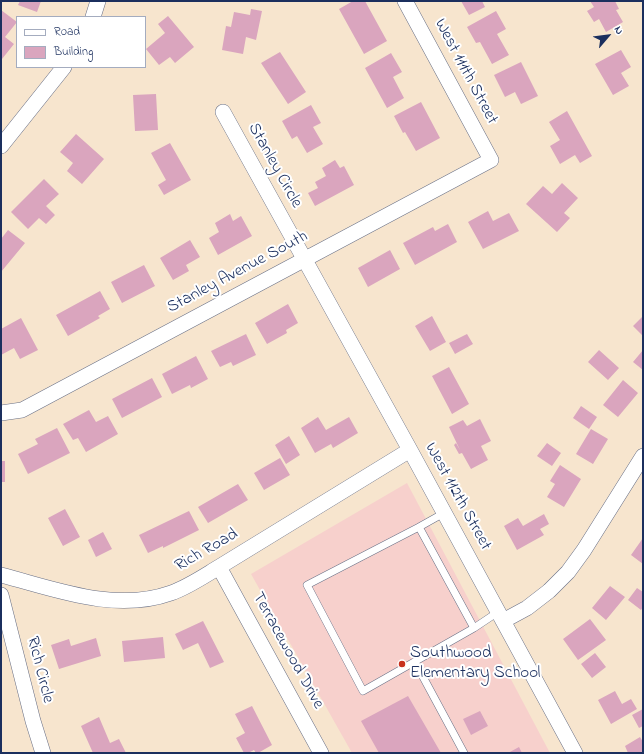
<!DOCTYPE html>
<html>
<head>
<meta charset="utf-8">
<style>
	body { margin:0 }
	#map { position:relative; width:644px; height:754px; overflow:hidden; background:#f7e5ce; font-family:"Indie Flower",sans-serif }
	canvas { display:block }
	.frame { position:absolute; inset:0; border:2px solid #1b2f5e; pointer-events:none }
	.legend { position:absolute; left:16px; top:16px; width:130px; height:52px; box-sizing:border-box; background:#fff; border:1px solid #a4acbf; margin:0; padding:5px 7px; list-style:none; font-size:12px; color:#1b2f5e }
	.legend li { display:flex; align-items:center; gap:8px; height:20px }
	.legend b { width:20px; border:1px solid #a4acbf }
	.north { position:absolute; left:588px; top:16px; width:40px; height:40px; -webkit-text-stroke:3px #fff; paint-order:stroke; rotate:62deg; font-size:11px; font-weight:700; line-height:16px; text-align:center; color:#1b2f5e }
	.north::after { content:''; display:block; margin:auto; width:14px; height:18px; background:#1b2f5e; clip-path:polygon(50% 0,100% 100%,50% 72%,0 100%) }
</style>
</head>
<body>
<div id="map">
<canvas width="644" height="754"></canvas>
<div class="frame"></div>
<ul class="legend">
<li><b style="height:5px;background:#fff"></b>Road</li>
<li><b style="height:11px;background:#daa5be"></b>Building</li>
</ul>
<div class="north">N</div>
</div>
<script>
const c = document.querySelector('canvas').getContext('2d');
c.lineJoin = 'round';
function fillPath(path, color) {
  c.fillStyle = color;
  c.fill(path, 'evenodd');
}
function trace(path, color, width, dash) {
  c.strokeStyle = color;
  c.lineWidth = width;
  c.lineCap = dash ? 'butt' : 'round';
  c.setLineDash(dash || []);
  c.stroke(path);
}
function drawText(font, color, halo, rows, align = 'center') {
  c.font = font + ' "Indie Flower",sans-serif';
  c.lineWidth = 4;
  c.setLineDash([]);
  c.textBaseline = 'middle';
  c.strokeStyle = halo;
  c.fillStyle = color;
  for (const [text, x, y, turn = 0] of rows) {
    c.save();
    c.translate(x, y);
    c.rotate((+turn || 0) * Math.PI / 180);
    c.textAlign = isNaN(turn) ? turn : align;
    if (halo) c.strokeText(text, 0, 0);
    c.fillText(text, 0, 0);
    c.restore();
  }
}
fillPath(new Path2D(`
	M407,483l143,270h-198l-101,-179z`), '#f7d0cc');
fillPath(new Path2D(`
	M20,1h21l-4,11 -19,-7z
	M353,1h12l22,40 -23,13 -25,-45z
	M461,1h21l3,6 -16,8z
	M590,1h25l4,8 -3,1 7,12 -17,10 -7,-13 -5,3 -7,-11 7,-4z
	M251,9l11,2 -6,29 -10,-3 -3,17 -21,-4 4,-24 5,1 3,-15 16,3z
	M1,10l16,12 -12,15 9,7 -12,15h-1z
	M496,11l10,18 -9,5 12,21 -17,9 -12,-22 -4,1 -9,-16z
	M168,16l26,31 -19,16 -5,-6 -11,8 -13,-16 19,-16 -7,-9z
	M621,50l10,17 -10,6 8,13 -16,9 -18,-31z
	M280,52l26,40 -18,12 -27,-41z
	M391,53l11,19 -9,5 11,21 -17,10 -22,-40z
	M521,62l17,34 -17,8 -6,-12 -10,5 -11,-22z
	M156,94l2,36 -23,1 -2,-36z
	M421,102l19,36 -24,13 -11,-19 -2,1 -9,-17z
	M311,105l10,18 -8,4 10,17 -16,9 -10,-17 -5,3 -10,-18z
	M567,111l25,45 -12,7 -5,-8 -15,9 -10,-18 10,-6 -11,-18z
	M76,134l28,25 -22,25 -15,-13 6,-8 -13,-11z
	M170,143l21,37 -27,15 -6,-10 8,-5 -15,-27z
	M335,160l5,8 4,-2 10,19 -39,21 -7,-13 10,-5 -3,-6 11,-6 -4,-8z
	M44,179l15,15 -13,12 9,9 -9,9 -7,-6 -11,11 -17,-17z
	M562,183l16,15 -14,15 6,5 -13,14 -31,-28 17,-18 9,8z
	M488,211l5,10 16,-8 10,18 -36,18 -15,-27z
	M230,214l3,7 8,-5 11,20 -34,19 -9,-17 10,-6 -4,-9z
	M448,224l9,18 -42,23 -12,-22 30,-16 2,4z
	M8,230l17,13 -24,29v-33z
	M190,240l10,17 -14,8 3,6 -16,9 -13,-22z
	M390,250l10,19 -32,18 -10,-19z
	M144,265l11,21 -33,17 -11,-21z
	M100,291l10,18 -12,7 2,2 -32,18 -12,-21z
	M288,304l10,19 -12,7 1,3 -20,11 -12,-21z
	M432,316l14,26 -16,9 -15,-25z
	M643,316v20l-10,-10z
	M21,318l17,32 -18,9 -6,-11 -13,7v-26z
	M246,334l10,21 -23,11 -2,-4 -11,5 -9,-16z
	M467,334l6,10 -18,10 -6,-11z
	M599,350l20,18 -11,12 -20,-18z
	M643,350v20l-10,-8z
	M196,356l12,23 -17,9 -1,-3 -18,9 -10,-20z
	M449,367l20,37 -17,10 -20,-38z
	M152,378l10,19 -40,21 -10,-19z
	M623,380l15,13 -20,24 -15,-12z
	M581,406l16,11 -8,12 -16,-11z
	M89,410l7,12 12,-6 10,18 -32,18 -8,-14 -5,2 -10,-16z
	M318,417l8,13 23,-13 9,16 -25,15 -2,-4 -16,9 -14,-25z
	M480,419l11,22 -10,5 7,14 -17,9 -9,-16 -3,1 -5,-9 2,-2 4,7 -11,-23 14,-7 4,6z
	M57,428l13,25 -42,21 -10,-20 20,-10 -3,-5z
	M591,429l17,10 -15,25 -17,-10z
	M289,436l11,19 -14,9 -11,-19z
	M547,443l14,10 -9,13 -15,-10z
	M280,458l10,17 -26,15 -10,-17z
	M1,461h4v21h-4z
	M560,465l21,14 -17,28 -17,-10 8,-13 -5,-3z
	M238,484l10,16 -40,23 -10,-16z
	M65,509l15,28 -17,9 -15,-28z
	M189,511l10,19 -36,18v-2l-15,7 -9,-18z
	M544,514l5,10 -9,5 4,6 -27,15 -13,-24 14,-8 5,8z
	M103,532l9,17 -16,8 -8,-17z
	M643,538v26l-12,-9z
	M610,586l15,11 -19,23 -14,-12z
	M637,588l6,4v15l-2,3 -13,-10z
	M590,619l16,21 -28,20 -15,-21z
	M203,621l21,41 -14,6 -12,-25 -15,7 -8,-16z
	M163,637l2,21 -41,4 -2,-21z
	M96,638l5,18 -42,13 -8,-24 18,-6 2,7z
	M595,653l11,14 -14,11 -11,-14z
	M615,691l7,13 9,-5 6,10 -26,15 -13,-24z
	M408,696l33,57h-62l-18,-32z
	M252,706l20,39 -14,8h-2l-2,-3 -6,3h-4l-8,-15 9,-5 -10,-19z
	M643,709v17l-4,2 -7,-13z
	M480,711l8,15 -17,9 -8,-16z
	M99,717l11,26 9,-4 7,14h-33l-12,-27z
	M640,737l3,5v11h-15l-3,-7z
	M519,747l3,6h-14z`), '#daa5be');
const lane = new Path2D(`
	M444,513l-25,14 55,101 24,-16
	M419,527l-112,58 56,106 111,-63
	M415,662l49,91`);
const street = new Path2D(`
	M93,17l5,-16
	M223,112l187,338 165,303
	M1,146l63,-79
	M1,413l21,-3 469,-250 -86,-159
	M219,567l102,186
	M1,575c54,14 114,38 170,18 17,-6 33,-17 48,-26l191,-117
	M1,595l32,126 10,32
	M503,621l24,-13 22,-17 19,-19 16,-22 59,-94`);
trace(lane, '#686f85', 8);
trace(street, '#686f85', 16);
trace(lane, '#fff', 7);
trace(street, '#fff', 15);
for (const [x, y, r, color] of [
	[402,664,4,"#c8321e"]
]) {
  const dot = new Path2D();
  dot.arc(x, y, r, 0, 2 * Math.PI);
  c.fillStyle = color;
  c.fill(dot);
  trace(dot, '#fff', 1.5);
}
drawText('17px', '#1b2f5e', '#fff', [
	["West 111th Street",465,72,62],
	["Stanley Circle",274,166,61],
	["Stanley Avenue South",238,273,-28],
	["West 112th Street",457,497,61],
	["Rich Road",207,551,-30],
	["Terracewood Drive",287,651,61],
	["Rich Circle",39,670,76]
]);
drawText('17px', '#1b2f5e', '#fff', [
	["Southwood",410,654],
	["Elementary School",410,674]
], 'left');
</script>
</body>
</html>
